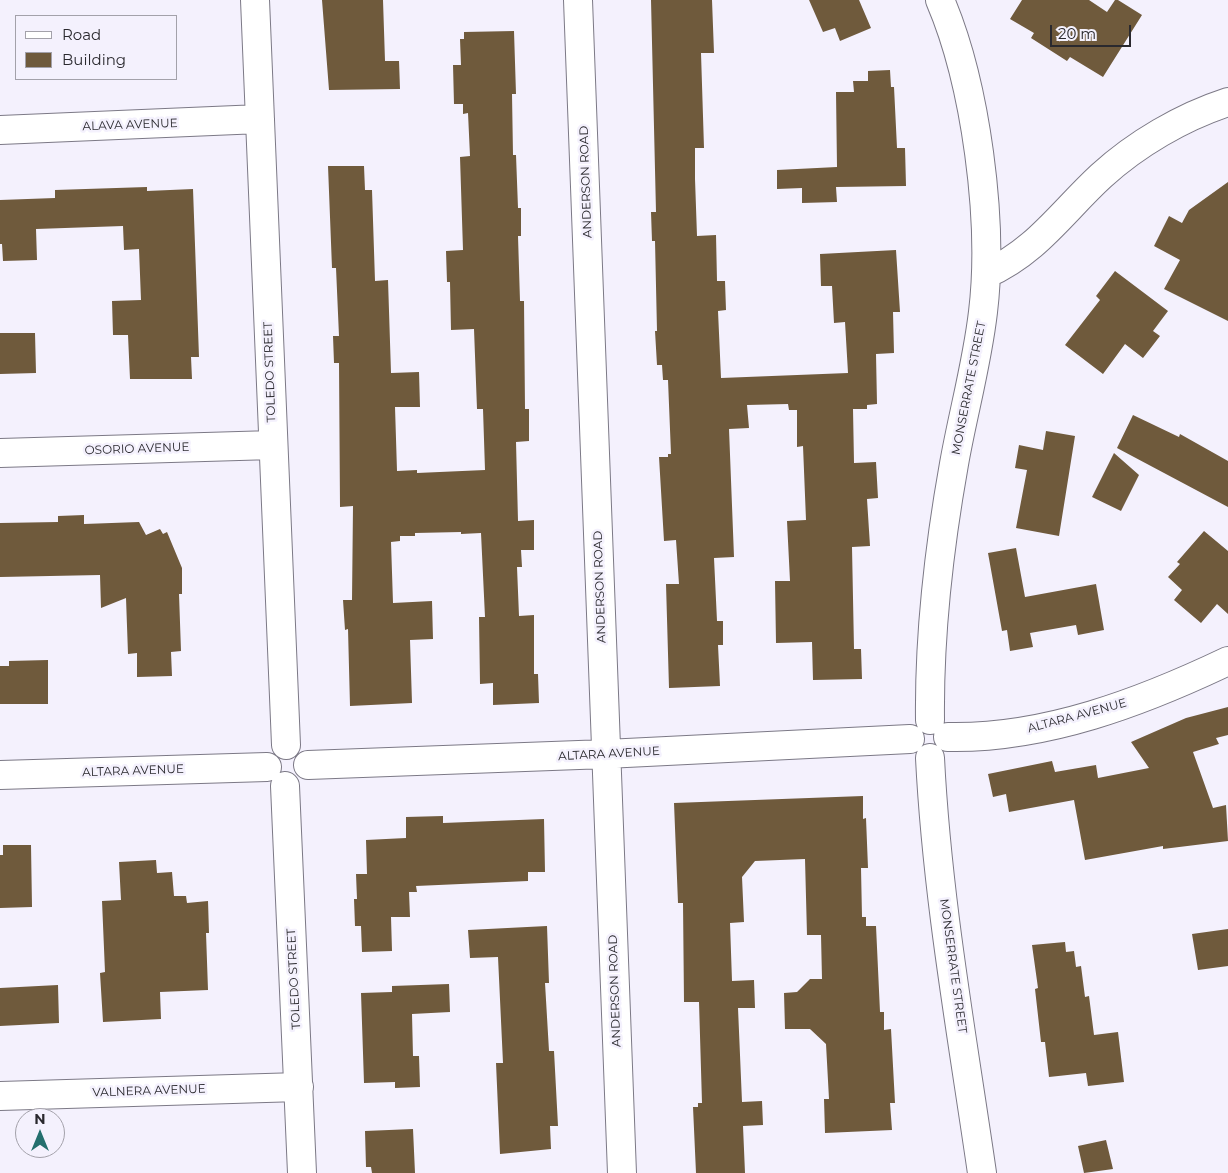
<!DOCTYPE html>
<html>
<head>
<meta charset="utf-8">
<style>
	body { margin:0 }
	#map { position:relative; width:1228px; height:1173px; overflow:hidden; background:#f4f1fd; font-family:Montserrat,sans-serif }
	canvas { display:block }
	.legend { position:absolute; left:15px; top:15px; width:162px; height:65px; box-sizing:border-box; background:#f4f1fd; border:1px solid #a3a1aa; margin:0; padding:6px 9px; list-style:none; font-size:15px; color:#2a292e }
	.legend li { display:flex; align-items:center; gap:10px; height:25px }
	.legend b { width:25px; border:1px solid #a3a1aa }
	.north { position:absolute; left:15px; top:1108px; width:50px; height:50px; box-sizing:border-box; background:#f4f1fd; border:1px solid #a3a1aa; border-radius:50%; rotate:0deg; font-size:14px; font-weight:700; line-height:20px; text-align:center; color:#2a292e }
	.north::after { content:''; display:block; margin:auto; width:18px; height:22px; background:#246f6e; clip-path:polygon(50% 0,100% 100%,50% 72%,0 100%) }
	.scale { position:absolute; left:1050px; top:25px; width:81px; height:22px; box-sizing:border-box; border:2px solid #2a292e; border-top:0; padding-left:6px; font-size:15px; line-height:18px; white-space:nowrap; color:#2a292e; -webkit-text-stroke:4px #f4f1fd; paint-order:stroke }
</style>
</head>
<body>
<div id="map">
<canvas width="1228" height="1173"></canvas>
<ul class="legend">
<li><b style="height:6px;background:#fff"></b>Road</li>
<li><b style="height:14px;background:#6f5a3c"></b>Building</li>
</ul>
<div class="north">N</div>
<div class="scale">20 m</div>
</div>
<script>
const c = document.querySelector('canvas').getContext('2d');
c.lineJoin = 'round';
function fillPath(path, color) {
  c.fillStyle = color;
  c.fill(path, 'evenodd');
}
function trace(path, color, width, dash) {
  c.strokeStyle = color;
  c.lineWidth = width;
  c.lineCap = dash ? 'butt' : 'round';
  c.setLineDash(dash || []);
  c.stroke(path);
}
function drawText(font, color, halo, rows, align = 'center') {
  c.font = font + ' Montserrat,sans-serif';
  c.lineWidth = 5;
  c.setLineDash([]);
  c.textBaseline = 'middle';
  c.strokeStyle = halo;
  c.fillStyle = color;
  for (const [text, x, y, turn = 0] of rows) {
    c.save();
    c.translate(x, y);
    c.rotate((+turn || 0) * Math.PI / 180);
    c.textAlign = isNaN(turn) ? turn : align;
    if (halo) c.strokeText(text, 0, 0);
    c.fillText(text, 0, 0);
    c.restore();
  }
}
fillPath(new Path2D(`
	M322,0h61l2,61h14l1,28 -71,1z
	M651,0h61l2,53h-13l3,95h-9v31l2,57 19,-1 1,46h8l1,29 -8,1 3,67 127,-5 -3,-51 -11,1 -2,-37h-11l-1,-32 76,-4 4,62h-7l1,41 -18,1 1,50 -10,1v4h-14l1,54 22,-1 2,36 -11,1 3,47 -18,1 2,102h7l1,30 -49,1 -1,-38 -36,1 -1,-62h15l-3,-60 19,-1 -3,-74 -6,1v-37h-8l-1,-6 -41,1 2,23 -20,1 5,128 -20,1 3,63h6v24h-5l2,41 -51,2 -3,-104h13l-3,-44 -12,1 -5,-84h9v-3h3l-3,-74h-5l-1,-15h-5l-2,-34h2l-2,-90h-3l-1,-29h5z
	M809,0h50l12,28 -31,13 -5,-13 -12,4z
	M1022,0h67l18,12 8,-12h3l24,15 -39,62 -33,-20 -3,4 -36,-23 3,-5 -24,-14z
	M514,31l2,63h-4l1,61h3l2,53h3v28h-3l2,65h4l1,108h4v32l-13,1 2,79 16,-1v30h-13l1,17h-5l2,49 15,-1v59h4l1,29 -46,2v-22l-13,1 -1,-67h6l-4,-84 -20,1v-2l-46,1v3h-15v5l-9,1 2,61 39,-2 1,38 -23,1 2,63 -62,3 -2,-77 -3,1 -2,-30h9l1,-94 -13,1 -1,-144h-5l-1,-27h6l-3,-68h-4l-4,-102h36l1,24h7l3,91 13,-1 3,93 28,-1 1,35h-25l2,64 20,-1v3l68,-3 -2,-61h-6l-3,-80 -23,1 -1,-48h-3l-1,-31 17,-1 -3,-93 10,-1 -2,-43 -5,1v-10h-9l-1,-39h8l-1,-26h4v-7z
	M890,70l1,17h3l3,61h8l1,38 -70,1 1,15 -35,1v-15l-25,1v-19l60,-3 -1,-75h18l-1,-11h15v-10z
	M1228,182v139l-64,-32 16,-29 -26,-14 15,-30 13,7 7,-13z
	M147,187v4l46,-2 6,168h-8l1,22h-62l-2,-44h-15l-1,-34 29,-1 -2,-51 -15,1 -1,-24 -87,3 1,31 -34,1 -1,-17h-2v-44l55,-2v-8z
	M1115,271l53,40 -15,20 7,5 -17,22 -18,-14 -22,30 -38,-29 35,-45 -4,-4z
	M0,333h35l1,40 -36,1z
	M1133,415l46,22 1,-3 48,27v46l-111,-59z
	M1046,431l29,5 -16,100 -43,-8 11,-58 -12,-2 4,-23 24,5z
	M1114,453l25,22 -18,36 -29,-14z
	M84,515v9l55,-2 7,13 14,-6 3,5 4,-2 15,36v26h-3l2,57 -10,1 1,24 -35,1v-24l-9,1 -2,-56 -25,10 -1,-33 -100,2v-54l58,-1v-6z
	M1204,531l24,20v63l-11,-10 -16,19 -27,-23 8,-10 -14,-13 12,-13 -3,-2z
	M1016,548l9,49 71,-13 8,46 -26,5 -2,-10 -46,8 3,14 -23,4 -3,-21 -5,1 -14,-78z
	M48,660v44h-48v-38h9v-5z
	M1228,707v28l-12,3 3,6 -26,8 20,56 13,-3 2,36 -65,8v-3l-78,14 -11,-60 -65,12 -3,-18 -13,3 -5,-23 64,-13 3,11 41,-7 2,13 51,-10 -18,-26 55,-24z
	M863,796v23l3,-1 2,50h-7l1,49h4v9h10l4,86h4v18l7,-1 4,74h-5l2,27 -67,3 -1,-34h5l-3,-55 -16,-15h-25l-1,-36 13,-1 13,-13h12l-1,-44h-14l-2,-76 -50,2 -13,16 2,45 -14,1 2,58 22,-1 1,28h-17l4,94 20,-1 1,24 -20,1 2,47h-49l-3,-66h5v-4h4l-3,-101h-15l-1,-99h-5l-4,-100z
	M443,816v7l101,-4 1,53h-17v9l-112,5 1,6h-8l1,25h-19l1,34 -30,1 -1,-26h-6l-1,-27h3l-1,-25h11l-1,-34 40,-2v-21z
	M3,845h28l1,62 -32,1v-53h3z
	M156,860l1,13 15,-1 2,24h12l1,7 21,-2 1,32h-3l2,57 -48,2 1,27 -58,3 -3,-49 5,-1 -3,-71 19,-1 -2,-38z
	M547,926l2,57h-4l4,68h5l4,75h-8l1,23 -51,5 -4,-91h7l-5,-106 -28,1 -2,-28z
	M1228,929v37l-30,4 -6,-36z
	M1065,942l1,10 8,-1 2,16 5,-1 4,31 4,-1 5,39 24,-3 6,50 -36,4 -2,-13 -37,4 -4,-35h-4l-6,-53 3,-1 -6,-43z
	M449,984l1,28 -38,2 1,42h6l1,31 -25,1v-6l-31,1 -3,-90 31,-1v-6z
	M58,985l1,38 -59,3v-38z
	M413,1129l2,44h-43l-1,-6h-5l-1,-36z
	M1106,1140l7,29 -29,4 -6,-27z`), '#6f5a3c');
const minor = new Path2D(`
	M255,0l31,745
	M578,0l44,1173
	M0,130l260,-11
	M986,274c50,-22 76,-62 115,-98 35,-32 81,-59 127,-74
	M0,453l273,-8
	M930,720c-1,-85 9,-172 24,-256 9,-51 23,-100 29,-152 11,-91 -7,-228 -43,-312
	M948,737c97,2 194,-35 280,-76
	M930,758c7,139 32,277 52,415
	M308,765l298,-11 304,-15
	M0,775l267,-8
	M285,786l17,387
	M0,1096l299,-9`);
trace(minor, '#7c7986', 30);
trace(minor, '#fff', 28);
drawText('12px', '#2a292e', '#f4f1fd', [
	["ALAVA AVENUE",130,125,-2],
	["ANDERSON ROAD",586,182,-92],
	["TOLEDO STREET",270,372,-92],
	["MONSERRATE STREET",969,388,-79],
	["OSORIO AVENUE",137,449,-2],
	["ANDERSON ROAD",600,587,-92],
	["ALTARA AVENUE",1077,716,-15],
	["ALTARA AVENUE",609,754,-3],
	["ALTARA AVENUE",133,771,-2],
	["MONSERRATE STREET",953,966,82],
	["TOLEDO STREET",294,979,-93],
	["ANDERSON ROAD",615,991,-92],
	["VALNERA AVENUE",149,1091,-2]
]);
</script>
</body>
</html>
